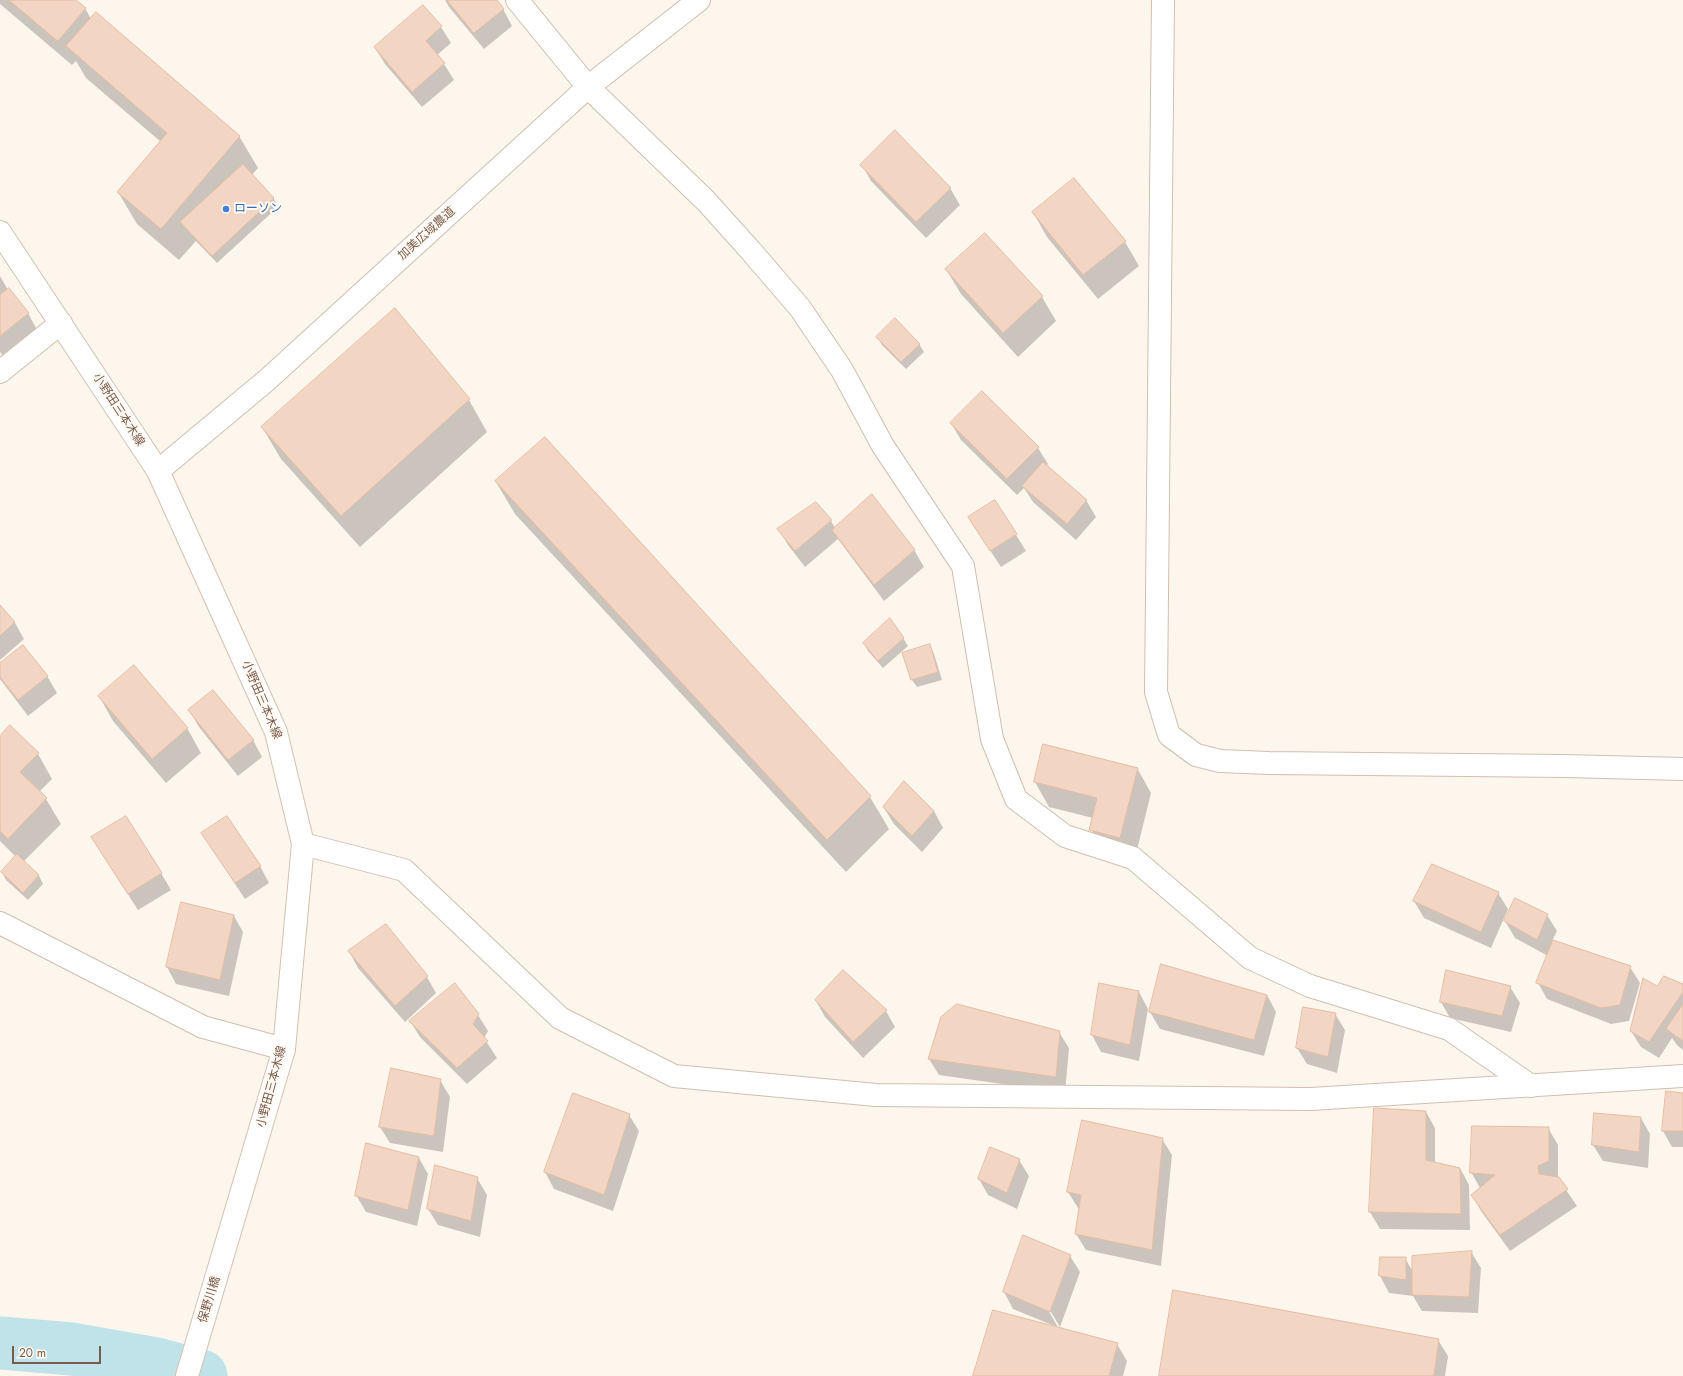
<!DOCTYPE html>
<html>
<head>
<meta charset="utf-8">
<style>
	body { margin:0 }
	#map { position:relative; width:1683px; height:1376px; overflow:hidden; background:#fdf6ec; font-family:Jost,sans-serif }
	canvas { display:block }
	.scale { position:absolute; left:12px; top:1346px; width:89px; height:18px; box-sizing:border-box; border:2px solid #7a5c4d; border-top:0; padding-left:5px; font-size:12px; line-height:14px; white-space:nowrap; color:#7a5c4d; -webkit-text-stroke:3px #fffaf3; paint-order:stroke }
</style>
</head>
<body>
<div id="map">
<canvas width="1683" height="1376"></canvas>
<div class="scale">20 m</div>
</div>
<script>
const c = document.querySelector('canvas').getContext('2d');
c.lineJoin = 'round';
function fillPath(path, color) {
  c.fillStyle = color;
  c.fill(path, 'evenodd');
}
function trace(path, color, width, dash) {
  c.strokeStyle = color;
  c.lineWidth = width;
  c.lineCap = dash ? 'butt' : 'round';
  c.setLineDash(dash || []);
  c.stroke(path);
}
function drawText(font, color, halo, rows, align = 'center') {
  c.font = font + ' Jost,"Noto Sans JP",sans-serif';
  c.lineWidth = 4;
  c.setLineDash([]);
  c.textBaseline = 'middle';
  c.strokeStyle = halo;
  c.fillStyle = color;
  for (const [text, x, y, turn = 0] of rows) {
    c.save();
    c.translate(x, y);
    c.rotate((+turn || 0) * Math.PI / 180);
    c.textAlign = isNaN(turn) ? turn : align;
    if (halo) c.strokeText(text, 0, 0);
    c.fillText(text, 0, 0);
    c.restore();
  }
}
fillPath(new Path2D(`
	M0,0h75l10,8 6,11 148,117 19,32 -6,7 22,24 4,8 -61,56 -21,-22 -17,19 -42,-36 -19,-32 43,-50 -75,-64 -10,-17 -4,4 -72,-61z
	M445,0h50l8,9 9,17 -28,23 -35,-42z
	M423,6l18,21 10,16 -14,12 7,9 10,16 -32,27 -37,-43 -10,-16z
	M862,165l88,23 10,17 -34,33 -55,-57z
	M1033,212l92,30 14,24 -41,33 -51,-62z
	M946,269l96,28 14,24 -38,36 -57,-63z
	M0,276l8,14 20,23 9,17 -33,27 -4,-5z
	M877,337l42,7 5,8 -18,17 -24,-24z
	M469,400l18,32 -127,115 -79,-88 -19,-32z
	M951,423l87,25 10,16 -2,2 40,34 10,17 -20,23 -43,-38 -9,-14 -7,7 -56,-55z
	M496,482l374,315 19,32 -43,43 -331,-358z
	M995,501l31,50 -25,16 -32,-49z
	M831,521l4,7 79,22 10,17 -40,34 -46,-62 -33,28 -17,-22 -9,-16z
	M0,606l15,17 9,16 -24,21z
	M903,638l5,8 -25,22 -15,-17 -4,-8z
	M930,646l4,8 8,26 -25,7 -5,-7z
	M0,664l47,12 10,17 -29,23 -28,-37z
	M99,696l88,32 14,25 -35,30 -53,-62z
	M189,710l64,30 9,17 -24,19 -39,-49z
	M10,726l28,28 14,25 -13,13 7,7 15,25 -38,38 16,14 4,8 -15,16 -22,-20 -4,-8 14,-15 -16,-16v-104z
	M1044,745l93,23 14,25 -17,69 -29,-8 -14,-25 2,-11 -44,-11 -14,-25z
	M884,808l50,3 9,17 -21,24 -28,-28z
	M202,834l58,32 9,17 -24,16z
	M102,854l59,19 10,17 -33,20z
	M1498,893l10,16 -17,39 -67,-30 -10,-17z
	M181,904l53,12 9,16 -14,64 -53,-12 -9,-17z
	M1547,915l10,16 -5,10 78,26 10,16 -11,38 -18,3 -64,-25 -9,-16 10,-27 -33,-18 -10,-17z
	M349,951l78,26 9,16 -31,29 -47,-54z
	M1683,985v65l-6,-5 -5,-7 -13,20 -18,-11 -10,-16 27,-43z
	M1510,987l10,16 -9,29 -61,-14 -9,-16z
	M1139,992l9,17 -9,52 -38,-9 -9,-17z
	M1267,995l9,17 -12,44 -104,-27 -10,-17z
	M816,1001l70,10 9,16 -32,31 -38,-41z
	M1335,1014l10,16 -8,43 -30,-9 -10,-16z
	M478,1015l10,16 -4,7 13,20 -30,26 -47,-47 -10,-16z
	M1059,1032l10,16 -4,45 -126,-18 -10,-16z
	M440,1080l10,17 -7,55 -53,-9 -10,-16z
	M1683,1094v53h-11l-9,-16z
	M1375,1109l51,3 9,16v35l25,5 9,17 1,45 -90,-1 -10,-17z
	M629,1115l10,16 -26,80 -59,-22 -9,-17z
	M1641,1118l9,16 -2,34 -45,-7 -10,-16z
	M1548,1128l10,17v33l19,28 -67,45 -29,-40 -9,-16 8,-7 -9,-16z
	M1162,1139l10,16 -11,111 -75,-16 -10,-16 4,-25 -2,-1 -10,-16z
	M419,1158l9,16 -11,52 -51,-14 -10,-17z
	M1019,1160l10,16 -12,33 -29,-14 -9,-16z
	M477,1178l10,17 -7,42 -42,-12 -10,-16z
	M1471,1252l10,16 -3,45 -56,-2 -9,-15 -24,-3 -9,-17 1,-18h24l8,14z
	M1070,1256l10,16 -20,55 -12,-20 -1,1 12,21 58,15 10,17 -4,15h-149l82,-48 1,-1 -44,-18 -9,-17z
	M1438,1340l10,16 -3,20h-285z`), '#0003');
trace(new Path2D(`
	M0,1343l72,6 85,15 44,12`), '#bfe3e8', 53);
const building = new Path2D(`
	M9,0h67l10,8 -28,33z
	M447,0h50l7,9 -30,24z
	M423,5l19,21 -16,15 19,22 -33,29 -38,-45z
	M96,12l144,124 -79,93 -44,-37 50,-59 -101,-87z
	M895,130l56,58 -35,34 -56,-57z
	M243,164l31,34 -62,58 -32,-34z
	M1074,178l52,63 -43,34 -51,-63z
	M985,233l58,63 -40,37 -58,-64z
	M9,288l20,25 -29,23v-41z
	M395,308l75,91 -129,117 -80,-89z
	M895,318l25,26 -19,18 -25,-25z
	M982,391l57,56 -32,32 -57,-56z
	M545,437l326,359 -44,44 -332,-359z
	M1043,462l44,38 -20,24 -45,-38z
	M872,494l43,56 -41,35 -42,-55z
	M995,500l22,34 -27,17 -22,-34z
	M816,502l16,18 -37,31 -18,-22z
	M0,605l15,17 -15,14z
	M890,618l14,20 -26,23 -15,-18z
	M930,644l8,28 -27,8 -9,-27z
	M23,645l25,31 -30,24 -18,-23v-14z
	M134,665l54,63 -36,31 -54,-63z
	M213,690l41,50 -26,20 -40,-50z
	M10,725l29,28 -19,19 27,26 -39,41 -8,-8v-95z
	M1043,744l95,24 -18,70 -31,-8 8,-32 -63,-16z
	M904,781l30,30 -22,25 -29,-29z
	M126,816l36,57 -34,21 -37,-57z
	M227,816l34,50 -26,17 -34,-50z
	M17,854l22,21 -16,18 -22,-21z
	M1432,864l67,28 -18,40 -68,-31z
	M1515,898l33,16 -11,26 -33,-19z
	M181,902l53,13 -14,65 -54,-13z
	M386,924l42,52 -33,30 -47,-55z
	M1553,940l78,26 -11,39 -19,3 -65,-25z
	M1161,964l106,31 -13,45 -105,-28z
	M843,970l44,40 -34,32 -38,-42z
	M1446,970l65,16 -9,30 -62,-14z
	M1664,976l19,8v8l-34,50 -19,-11 13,-53 14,8z
	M455,983l24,31 -6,10 15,17 -31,27 -48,-47z
	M1099,983l40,8 -9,54 -39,-10z
	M957,1004l103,27 -4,46 -128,-18 13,-42z
	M1683,1004v37l-17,-12z
	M1303,1007l33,6 -8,44 -32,-9z
	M391,1068l50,11 -7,57 -55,-9z
	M1666,1091l17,2v38h-21z
	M573,1093l57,21 -26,81 -60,-23z
	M1374,1108l52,3v49l34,8 1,46 -92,-2z
	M1594,1113l47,4 -2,35 -47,-7z
	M1082,1120l81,18 -11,112 -77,-16 6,-39 -14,-3z
	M1472,1126l77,1v34l-11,5 1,8 20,3 9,12 -68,46 -29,-40 24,-20 -25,-2z
	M366,1143l53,14 -11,53 -53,-14z
	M990,1147l30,12 -13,34 -29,-14z
	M435,1165l43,12 -7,44 -44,-12z
	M1023,1235l48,20 -21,57 -47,-20z
	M1472,1251l-3,46 -57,-2v-39z
	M1380,1257h26v23l-27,-4z
	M1173,1290l266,49 -5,37h-275z
	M993,1310l125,33 -9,33h-136z`);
fillPath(building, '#f3d5c3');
trace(building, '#e6bba3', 1);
const minor = new Path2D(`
	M517,0l71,87 118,114 45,50 49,57 42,62 41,76 80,120 29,173 24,60 49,37 68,22 117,100 60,28 139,43 82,57
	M1163,0l-7,692 13,43 27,20 24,6 49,2 296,3 118,3
	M0,372l61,-49
	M0,923l203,104 81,22`);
const tertiary = new Path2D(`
	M158,471l109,-91 321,-293 111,-87
	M303,844l101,26 156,148 114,58 202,19 435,4 372,-23`);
const secondary = new Path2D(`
	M0,232l158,239 118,261 27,112 -19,205 -97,327`);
trace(minor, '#d1beb0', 24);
trace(tertiary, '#d1beb0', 24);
trace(secondary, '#d6c0b0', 24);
trace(minor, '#fff', 22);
trace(tertiary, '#fff', 22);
trace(secondary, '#fff', 22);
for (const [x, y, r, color] of [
	[226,209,4,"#3f7fe0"]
]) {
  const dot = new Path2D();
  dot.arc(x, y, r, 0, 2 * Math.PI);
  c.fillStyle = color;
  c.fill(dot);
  trace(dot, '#fffaf3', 1.5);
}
drawText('12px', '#366cbe', '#fffaf3', [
	["ローソン",234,209]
], 'left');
drawText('12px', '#7a5c4d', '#fffaf3', [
	["加美広域農道",427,234,-42],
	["小野田三本木線",118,410,57],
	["小野田三本木線",261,700,67],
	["小野田三本木線",272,1087,-75],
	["保野川橋",210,1300,-73]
]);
</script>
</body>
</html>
